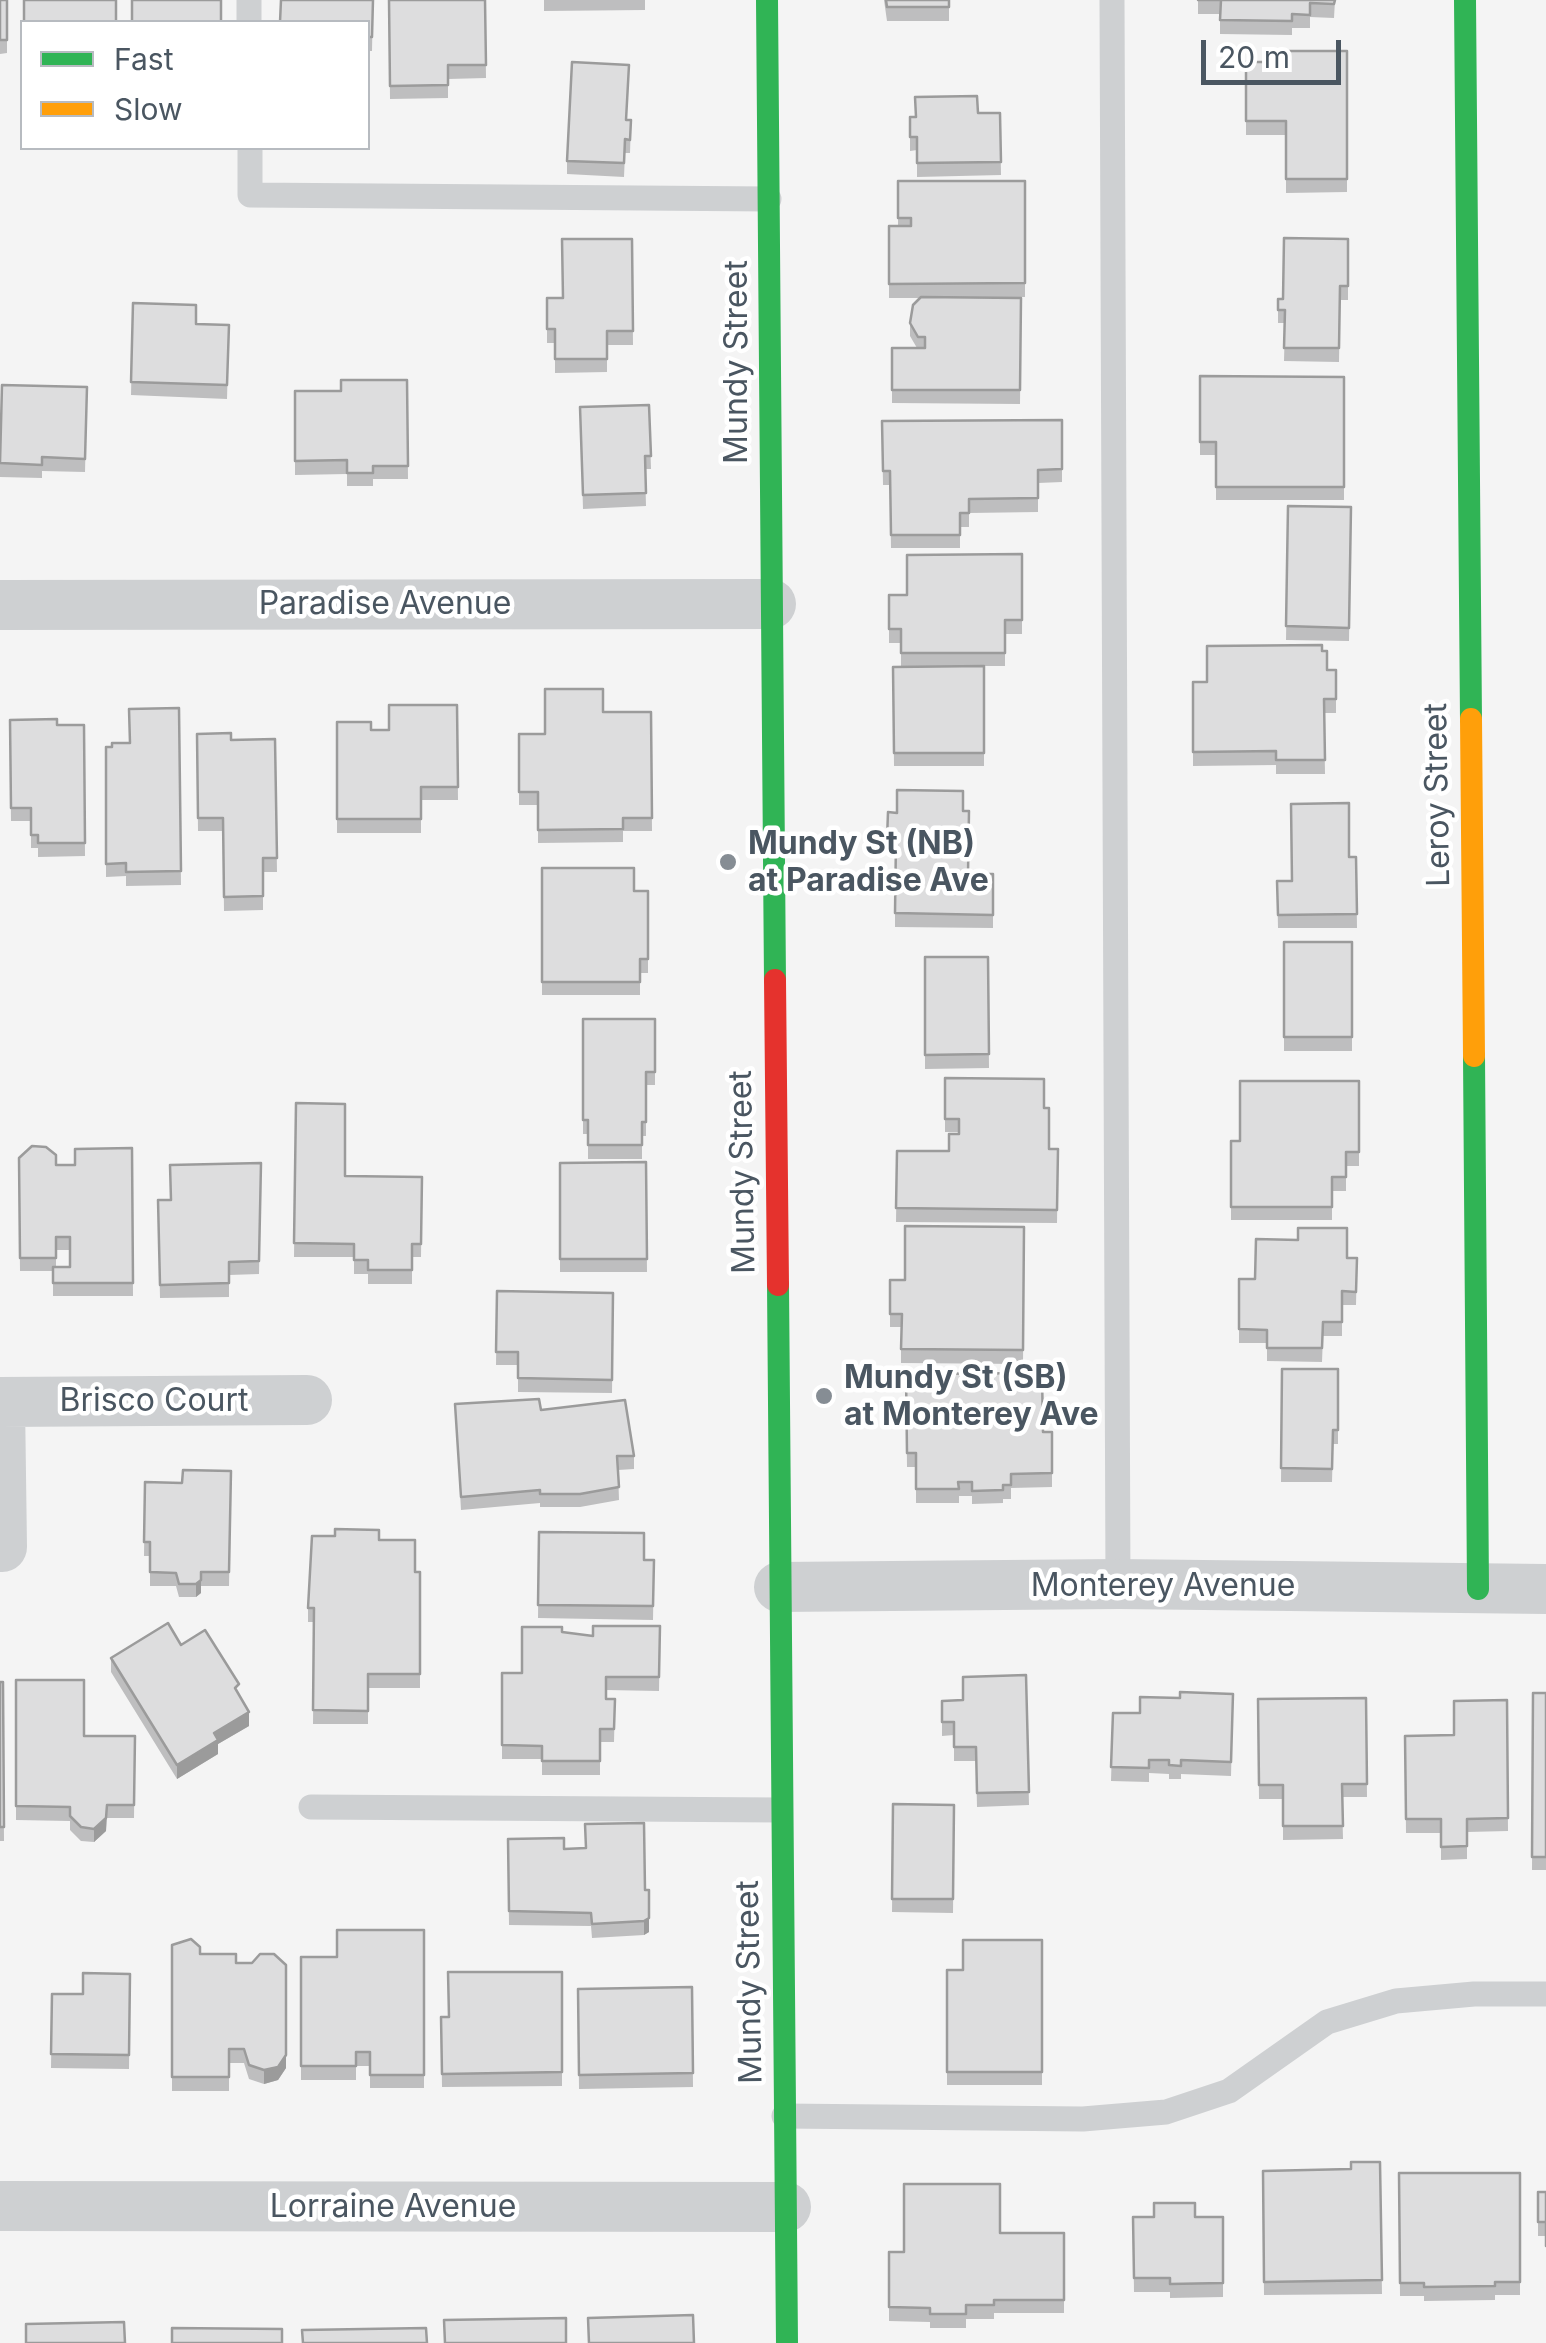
<!DOCTYPE html>
<html>
<head>
<meta charset="utf-8">
<style>
	body { margin:0 }
	#map { position:relative; width:1546px; height:2343px; overflow:hidden; background:#f4f4f4; font-family:Inter,sans-serif }
	canvas { display:block }
	.legend { position:absolute; left:20px; top:20px; width:350px; height:130px; box-sizing:border-box; background:#fff; border:2px solid #b7bbc0; margin:0; padding:12px 18px; list-style:none; font-size:30px; color:#4a5661 }
	.legend li { display:flex; align-items:center; gap:20px; height:50px }
	.legend b { width:50px; border:2px solid #b7bbc0 }
	.scale { position:absolute; left:1201px; top:40px; width:140px; height:45px; box-sizing:border-box; border:5px solid #4a5661; border-top:0; padding-left:12px; font-size:30px; line-height:35px; white-space:nowrap; color:#4a5661; -webkit-text-stroke:8px #fff; paint-order:stroke }
</style>
</head>
<body>
<div id="map">
<canvas width="1546" height="2343"></canvas>
<ul class="legend">
<li><b style="height:12px;background:#30b455"></b>Fast</li>
<li><b style="height:12px;background:#ff9f0a"></b>Slow</li>
</ul>
<div class="scale">20 m</div>
</div>
<script>
const c = document.querySelector('canvas').getContext('2d');
c.lineJoin = 'round';
function trace(path, color, width, dash) {
  c.strokeStyle = color;
  c.lineWidth = width;
  c.lineCap = dash ? 'butt' : 'round';
  c.setLineDash(dash || []);
  c.stroke(path);
}
function fillPath(path, color) {
  c.fillStyle = color;
  c.fill(path, 'evenodd');
}
function drawText(font, color, halo, rows, align = 'center') {
  c.font = font + ' Inter,sans-serif';
  c.lineWidth = 9;
  c.setLineDash([]);
  c.textBaseline = 'middle';
  c.strokeStyle = halo;
  c.fillStyle = color;
  for (const [text, x, y, turn = 0] of rows) {
    c.save();
    c.translate(x, y);
    c.rotate((+turn || 0) * Math.PI / 180);
    c.textAlign = isNaN(turn) ? turn : align;
    if (halo) c.strokeText(text, 0, 0);
    c.fillText(text, 0, 0);
    c.restore();
  }
}
trace(new Path2D(`
	M249,0v22
	M1112,0l6,1584
	M250,148v47l519,4
	M311,1807l469,3
	M784,2116l299,3 83,-7 63,-21 98,-69 69,-21 78,-7h72`), '#ced0d2', 25);
trace(new Path2D(`
	M0,605l771,-1
	M2,1547l-2,-145 307,-2
	M779,1587l339,-3 428,5
	M0,2206l786,1`), '#ced0d2', 50);
trace(new Path2D(`
	M767,0l8,980
	M1465,0l6,719
	M1474,1056l4,533
	M778,1285l9,1058`), '#30b455', 22);
trace(new Path2D(`
	M1471,719l3,337`), '#ff9f0a', 22);
trace(new Path2D(`
	M775,980l3,305`), '#e5322d', 22);
fillPath(new Path2D(`
	M0,0h7v53l-7,1z
	M373,0l-1,51h-4v-29z
	M389,0h96l1,78 -38,1v19l-58,1z
	M544,0h101v10l-101,1z
	M884,0h65v21h-62z
	M1198,0h137l-1,18 -24,-1v11h-18v7l-72,-1v-20h-22z
	M1347,51v141l-61,1v-58h-40v-73h38z
	M978,113h22l1,62 -84,2v-27l-7,1v-34z
	M627,120h4l-1,33h-5l-1,24 -57,-3v-13z
	M898,181h127v116h-88l84,1 -1,106 -128,-1v-55h25l-7,-12v-13l11,-25h-32v-72h9z
	M632,239l1,106h-26v27l-52,1v-30h-8v-45h16z
	M1348,239v61h-8l-1,62 -55,-1 1,-38h-7v-24h5z
	M133,303l63,21 33,1 -2,74 -96,-4z
	M1200,376l144,1v123h-128v-45h-16z
	M407,380l1,99h-35v7h-26v-12l-52,1v-84h46z
	M87,387l-2,85 -43,-1v7l-42,-1v-31z
	M649,405l2,64h-6l1,37 -63,3 -3,-102z
	M1062,420v62l-24,1v29l-69,1v14h-9v21h-69l-1,-63h-7l-1,-64z
	M1288,506l63,1 -2,134 -63,-1z
	M1022,554v80h-17v32h-21v100h-90l-1,-99 8,-1v-23h-12v-48h18z
	M1322,651l5,19h9v43h-12l1,61h-49v-9l-83,1v-84h14z
	M457,705l1,95h-37v33h-84v-111l34,8h18z
	M179,708l2,177 -55,1v-10l-20,1v-130l23,-4z
	M603,712h48l1,119h-29v11l-85,1v-38h-19v-71h26z
	M10,720l47,5h27l1,131 -47,1v-9h-7v-27h-20z
	M197,734l34,6 44,-1 2,133h-14v38l-39,1 -1,-80h-25z
	M963,811l5,63h25v54l-98,-1v-75h-8l1,-40z
	M1349,857h7l1,71h-79l-1,-47h15z
	M542,868l92,23h14v82h-8v22h-98z
	M1284,942h68v109h-68z
	M925,957h63l1,111 -64,1z
	M583,1019h72v66h-9v51h-4v23h-54v-25h-5z
	M945,1078l99,30 5,41h9l-1,74 -161,-1 1,-71h52l10,-17v-2h-14z
	M1359,1081v85h-13v25h-14v29h-101v-79h9z
	M296,1103l49,73 77,1 -1,80h-9v27h-44v-10h-14v-17h-60z
	M132,1148l1,148h-80v-25h-33l-1,-113 37,7h19zM56,1250h14v17h-14z
	M646,1162l1,110h-87v-109z
	M261,1163l-2,111 -30,1v22l-69,1 -2,-98h13z
	M1024,1227l-1,137 -122,-1v-36h-11v-47h15z
	M1347,1258h10l-1,47h-14v31h-19l-1,26 -55,-1v-18h-28v-64h16z
	M497,1291l116,2 -1,100 -94,-1v-27h-22z
	M1282,1369h56v75h-5l-1,38h-51z
	M906,1374l137,58h9v55l-41,1v11h-8v4l-31,1v-8h-13v7h-43v-36h-9z
	M455,1404l86,6 93,46v13l-16,1 1,30 -39,7h-40v-4l-79,7z
	M231,1471l-2,115h-28v7l-5,4h-17l-3,-11h-26v-30h-6l1,-74 37,1z
	M539,1532l105,28h10l-1,60 -115,-2z
	M379,1540l36,32h5v116h-52v36h-55l1,-102h-6v-14z
	M660,1626l-1,65 -53,-1v9h9l-1,43h-14v33h-58v-16h-40v-86h20l40,-41 31,4z
	M181,1645l58,49 10,32 -31,18v10l-41,25 -66,-107v-14z
	M1026,1675l3,130 -52,2 -1,-46h-22v-26l-12,1v-35l21,-1z
	M16,1680l68,56h51l-1,82h-27l-1,13 -12,11 -13,-1 -11,-11v-9l-54,-1z
	M0,1682h3l1,159h-4z
	M1533,1693h13v177h-14z
	M1233,1694l-2,82 -50,-2v5h-12v-5l-20,-1v9l-38,-1 2,-68h27l40,-15z
	M1366,1698l1,99h-25l1,42 -60,1v-41h-24l-1,-100z
	M1507,1700l1,131 -41,1v27l-26,1v-27h-35l-1,-97 49,-1z
	M893,1804l61,1 -1,108 -61,-1z
	M508,1839l56,10 81,41 4,42 -5,3 -52,3 -1,-12 -82,-1z
	M424,1930v158h-54v-22h-14v14h-55v-123h36z
	M1042,1940v145h-95v-115h16z
	M172,1945l64,18 50,105 -8,12 -14,4 -15,-5 -5,-16h-15v28h-57z
	M562,1972v114l-120,1 -1,-70h7z
	M130,1974l-1,95 -78,-1 1,-74h31z
	M692,1987l1,100 -114,2 -1,-100z
	M1380,2162l2,132 -118,1 -1,-124 88,-2z
	M1399,2173h121v122h-25v5l-71,1v-5h-24z
	M1538,2192h8v44h-8z
	M1133,2217h90v80l-53,1v-6h-36z
	M1000,2233h64v80h-70v6h-28v9h-36v-6l-41,-1v-69h15z`), '#bebebf');
fillPath(new Path2D(`
	M201,1580v13l-5,4v-13z
	M249,1712v14l-31,18v10l-41,25v-14l37,-32z
	M107,1805l-1,26 -12,11v-13z
	M649,1918v14l-5,3v-14z
	M286,2055v13l-8,12 -14,4v-14z`), '#9b9b9b');
const building = new Path2D(`
	M0,0h7v40h-7z
	M24,0h92v22h-92z
	M132,0h89v22h-89z
	M281,0h92l-1,37h-4v-15h-88z
	M389,0h96l1,65h-38v20l-58,1z
	M886,0h63v7h-62z
	M1198,0h137l-1,4 -24,-1v12l-18,-1v7l-72,-1 1,-20z
	M1284,51h63v128h-61v-58h-40v-59h38z
	M572,62l57,3 -3,55h5l-1,20 -5,-1 -1,24 -57,-2z
	M977,96l1,17h22l1,49 -84,1v-26h-7v-20h6l-1,-20z
	M898,181h127v102l-136,1v-58h22v-8h-13z
	M1284,238l64,1v47h-8l-1,62h-55l1,-38h-7v-11h5z
	M562,239h70l1,92h-26v28h-52v-30h-8v-31h16z
	M921,297l100,1 -1,92h-128v-42h33v-11h-7l-8,-14 3,-18z
	M133,303l63,2v19l33,1 -2,60 -96,-3z
	M1200,376l144,1v110h-128v-45h-16z
	M341,380h66l1,86h-35v7h-26v-13l-52,1v-70h46z
	M2,385l85,2 -2,72 -43,-2v8l-42,-2z
	M649,405l2,51h-6l1,37 -63,2 -3,-88z
	M1062,420v49l-24,1v28l-69,1v14h-9v22h-69l-1,-64h-7l-1,-50z
	M1288,506l63,1 -2,121 -63,-2z
	M1022,554v66h-17v33h-104v-24h-12v-34h18v-40z
	M1322,645v6h5v19h9v29h-12l1,61h-49v-9l-83,1v-70h14v-36z
	M984,666v87h-90l-1,-86z
	M545,689h58v23h48l1,106h-29v11l-85,1v-38h-19v-58h26z
	M389,705h68l1,82h-37v32h-84v-97h34v8h18z
	M179,708l2,163 -55,1v-9l-20,1v-117h6v-4h18l-1,-34z
	M57,719v6h27l1,118h-47v-8h-7v-27h-20l-1,-88z
	M231,733v7l44,-1 2,119h-14v38l-39,1 -1,-79h-25l-1,-84z
	M897,790l66,1v20h6l-1,63h25v41l-98,-2 1,-74h-9l1,-27 9,1z
	M1349,803v54h7l1,57 -79,1 -1,-34h15l-1,-77z
	M542,868h92v23h14v68h-8v23h-98z
	M1284,942h68v95h-68z
	M925,957h63l1,97 -64,1z
	M583,1019h72v53h-9v50h-4v23h-54v-25h-5z
	M945,1078l99,1v29h5v41h9l-1,61 -161,-2 1,-57h52v-17h10v-15h-14z
	M1240,1081h119v71h-13v25h-14v30h-101v-66h9z
	M296,1103l49,1v72l77,1 -1,67h-9v26h-44v-10h-14v-16l-60,-1z
	M32,1146l14,1 10,8v10h19v-16l57,-1 1,135h-80v-16h17v-30h-14v21h-36l-1,-100z
	M646,1162l1,97h-87v-96z
	M261,1163l-2,98 -30,1v21l-69,2 -2,-85h13l-1,-35z
	M905,1226l119,1 -1,123 -122,-1 1,-35h-12v-34h15z
	M1298,1228h49v30h10l-1,34 -14,-1v31h-19l-1,26h-55v-18l-28,-1v-50h16l1,-40 42,1z
	M497,1291l116,2 -1,87 -94,-2v-26h-22z
	M1282,1369h56v61h-5l-1,39 -51,-1z
	M1042,1373l1,59h9v41l-41,1v11h-8v5l-31,1v-9h-14l1,7h-43v-36h-9l-1,-79z
	M539,1399l2,11 84,-10 9,56h-17l2,31 -39,7h-40v-4l-79,7 -6,-93z
	M183,1470l48,1 -2,101h-28v8l-5,4h-17l-3,-11 -26,-1v-30h-6l1,-60 37,1z
	M335,1529l44,1v10h36v32h5v102h-52v37l-55,-1 1,-102h-6l4,-72h23z
	M539,1532l105,1v27h10l-1,46 -115,-1z
	M168,1623l13,22 24,-15 34,54 -4,4 14,24 -35,21 4,7 -41,25 -66,-107z
	M593,1626h67l-1,51h-53v22h9l-1,30h-14v32h-58v-15l-40,-1v-72h20v-46h40v5l31,4z
	M1026,1675l3,117 -52,1 -1,-46h-22v-25h-12v-21l21,-1v-23z
	M16,1680h68v56h51l-1,69h-27l-1,13 -12,11 -13,-2 -11,-11v-9l-54,-1z
	M0,1682h3l1,145h-4z
	M1180,1692l53,2 -2,68 -50,-2v6l-12,-1v-5h-20v8l-38,-1 2,-54h27v-16l40,1z
	M1533,1693h13v164h-14z
	M1366,1698l1,86h-25l1,42h-60v-41h-24l-1,-86z
	M1507,1700l1,118 -41,1v27l-26,1v-28h-35l-1,-83 49,-1v-34z
	M893,1804l61,1 -1,94h-61z
	M644,1823l1,67h4v28l-5,3 -52,3 -1,-11 -82,-2 -1,-72 56,-1v11l22,-1 -1,-24z
	M337,1930h87v145h-54v-23h-14v14h-55v-109h36z
	M191,1939l9,8v7h36v9h16l8,-9h14l12,11v90l-8,12 -14,3 -15,-5 -5,-16h-15v28h-57v-132z
	M963,1940h79v132h-95v-102h16z
	M448,1972h114v100l-120,2 -1,-57h8z
	M83,1973l47,1 -1,81 -78,-1 1,-60h31z
	M692,1987l1,86 -114,2 -1,-86z
	M1351,2162h29l2,118 -118,2 -1,-111 88,-2z
	M1399,2173h121v109h-25v4l-71,1v-4h-24z
	M904,2184h96v49h64v67h-70v5h-28v9h-36v-6l-41,-1v-55h15z
	M1538,2192h8v54v-24h-8z
	M1154,2203h41v14h28v66l-53,1v-6h-36l-1,-61h21z
	M693,2315l1,28h-105l-1,-25z
	M566,2318v25h-121l-1,-23z
	M124,2322l1,21h-99v-19z
	M172,2328l110,1v14h-110z
	M426,2328l1,15h-124l-1,-13z`);
fillPath(building, '#ddddde');
trace(building, '#9b9b9b', 2.5);
for (const [x, y, r, color] of [
	[728,862,10,"#868d94"],
	[824,1396,10,"#868d94"]
]) {
  const dot = new Path2D();
  dot.arc(x, y, r, 0, 2 * Math.PI);
  c.fillStyle = color;
  c.fill(dot);
  trace(dot, '#fff', 4);
}
drawText('32px', '#4a5661', '#fff', [
	["Mundy Street",737,362,-90],
	["Paradise Avenue",385,604],
	["Leroy Street",1438,795,-91],
	["Mundy Street",743,1172,-91],
	["Brisco Court",154,1401],
	["Monterey Avenue",1163,1586],
	["Mundy Street",750,1982,-91],
	["Lorraine Avenue",393,2207]
]);
drawText('bold 32px', '#4a5661', '#fff', [
	["Mundy St (NB)",748,844],
	["at Paradise Ave",748,881],
	["Mundy St (SB)",844,1378],
	["at Monterey Ave",844,1415]
], 'left');
</script>
</body>
</html>
